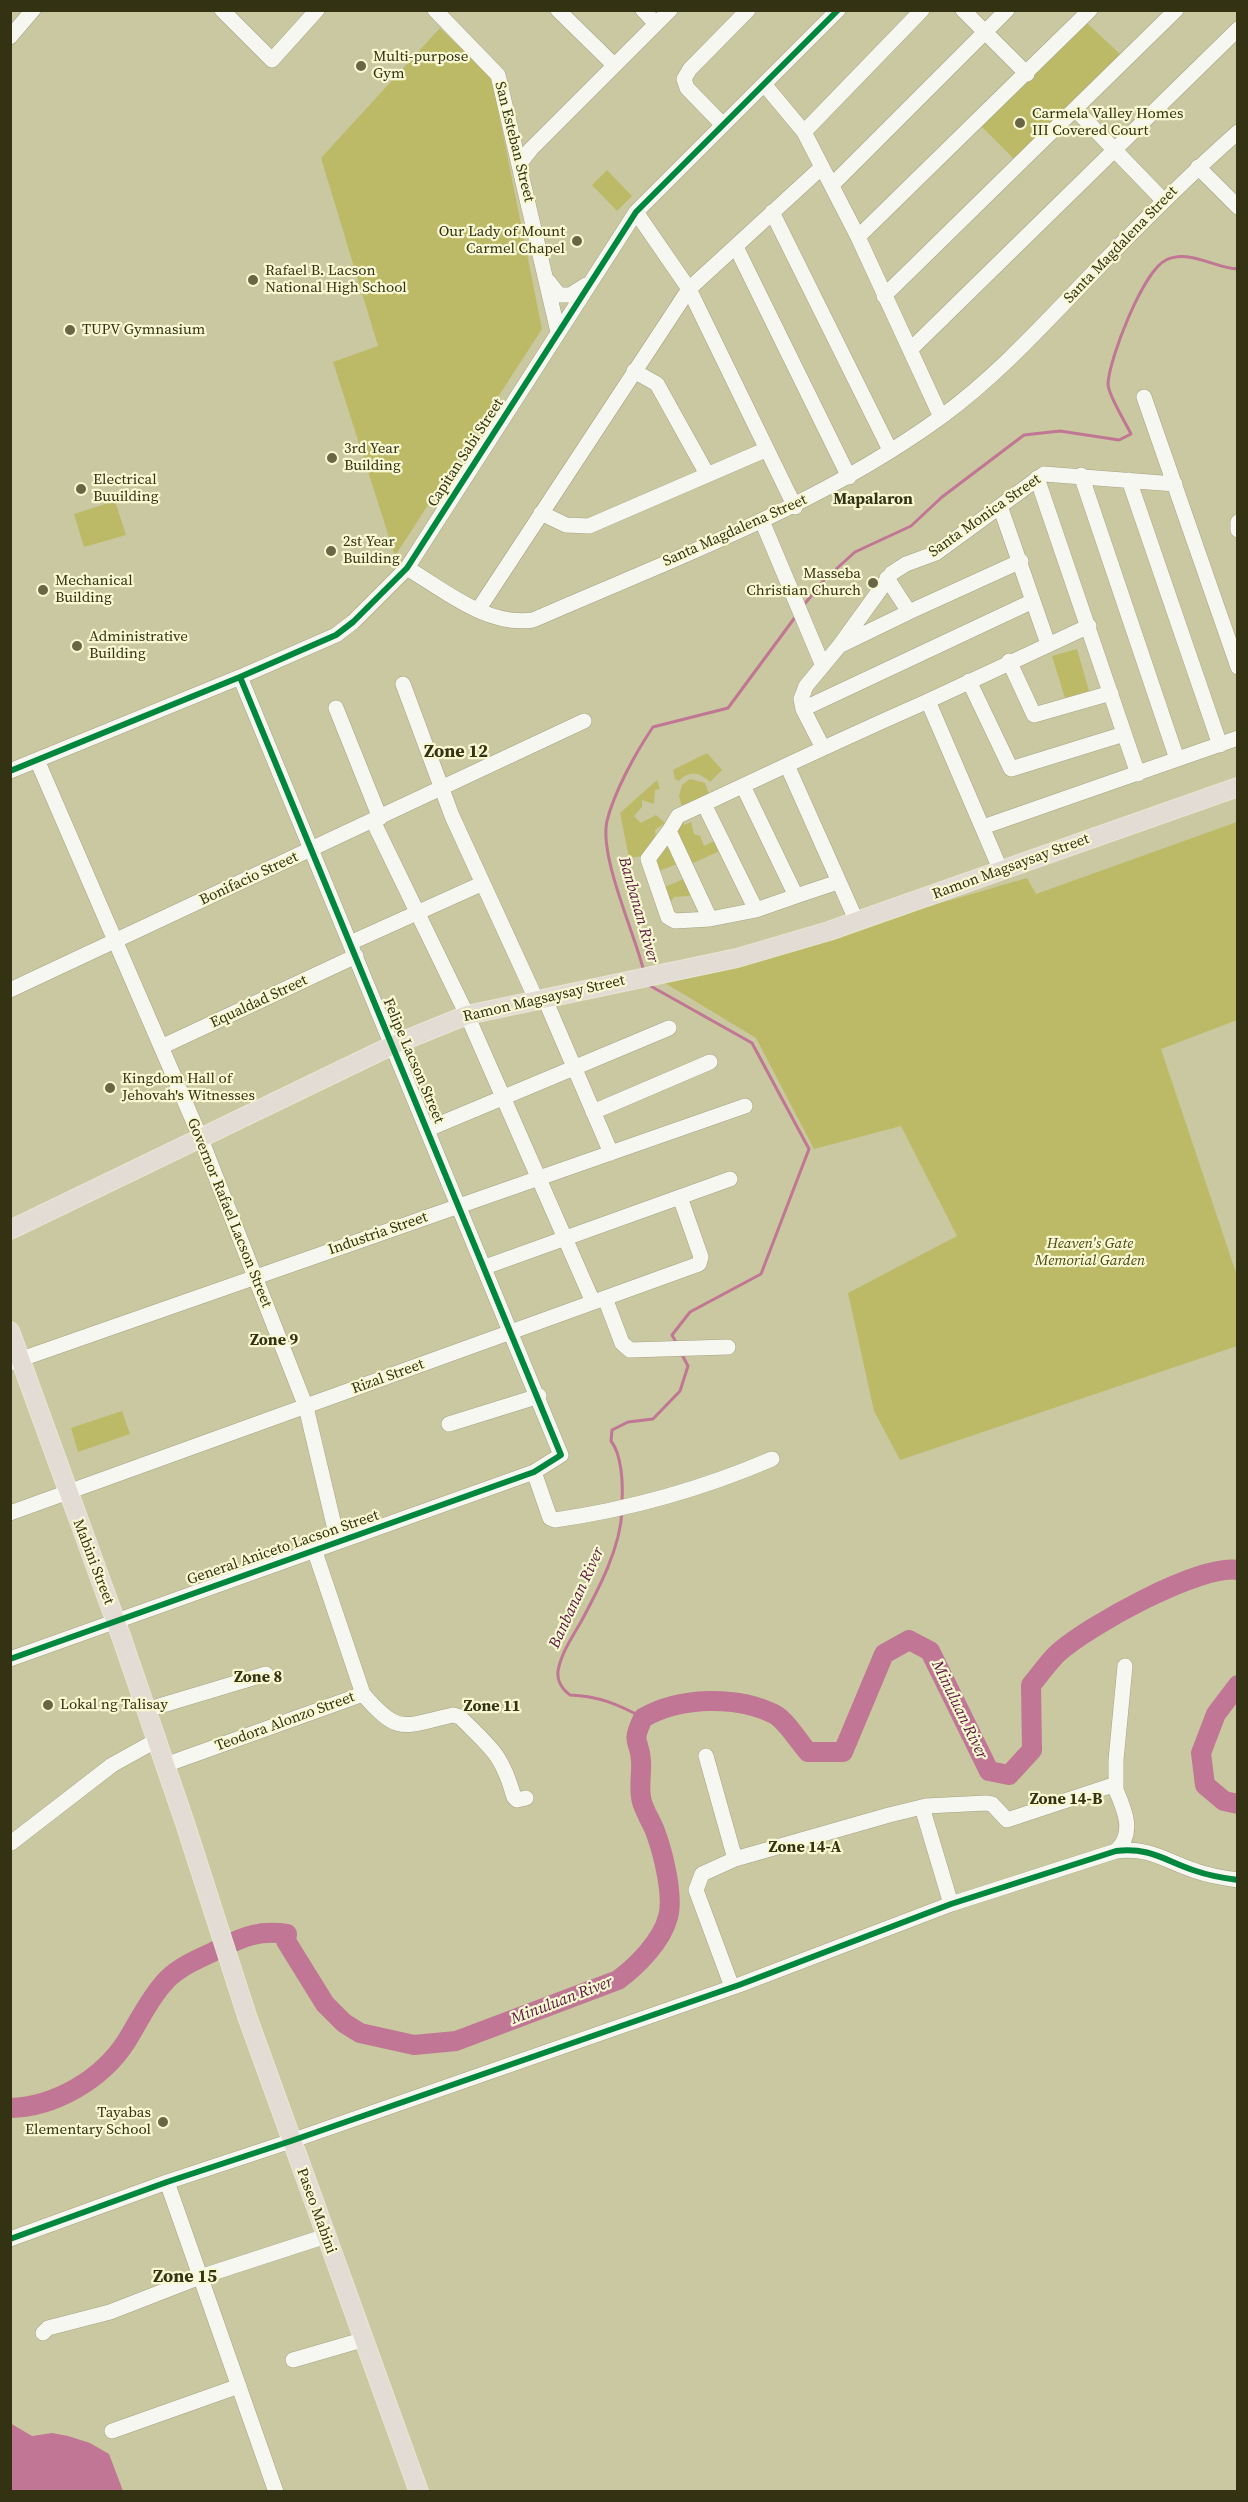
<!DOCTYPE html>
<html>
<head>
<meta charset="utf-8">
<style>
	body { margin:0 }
	#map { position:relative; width:1248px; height:2502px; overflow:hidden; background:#cac8a0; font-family:"Source Serif 4",serif }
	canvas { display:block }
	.frame { position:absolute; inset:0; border:12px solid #333213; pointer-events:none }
</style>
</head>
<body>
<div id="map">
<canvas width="1248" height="2502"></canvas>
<div class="frame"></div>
</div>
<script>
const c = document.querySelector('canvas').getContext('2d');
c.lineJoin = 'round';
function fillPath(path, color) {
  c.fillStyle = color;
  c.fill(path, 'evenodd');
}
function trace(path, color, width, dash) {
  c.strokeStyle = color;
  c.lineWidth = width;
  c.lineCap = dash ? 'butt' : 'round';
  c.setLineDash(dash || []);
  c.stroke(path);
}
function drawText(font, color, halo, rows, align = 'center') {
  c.font = font + ' "Source Serif 4",serif';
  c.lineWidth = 4.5;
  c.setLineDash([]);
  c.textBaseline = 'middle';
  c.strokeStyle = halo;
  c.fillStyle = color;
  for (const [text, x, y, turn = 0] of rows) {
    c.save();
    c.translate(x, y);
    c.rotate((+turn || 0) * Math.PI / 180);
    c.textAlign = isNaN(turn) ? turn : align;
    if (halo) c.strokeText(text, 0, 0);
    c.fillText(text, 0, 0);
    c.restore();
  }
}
fillPath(new Path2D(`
	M1087,23l35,33 -106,105 -35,-35z
	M440,28l52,51 50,250 -147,227 -62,-194 45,-16 -57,-188z
	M607,170l25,26 -15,15 -25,-26z
	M115,501l11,34 -42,12 -10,-33z
	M1077,649l12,42 -24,7 -13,-42z
	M707,753l15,17 -12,12c-11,-10 -20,-12 -31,-1l-4,-2 -2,-9z
	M690,779l15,4 5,14 -28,10 -3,-11 3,-11z
	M657,780l3,9 -5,1 -1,14 -12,-4v7l-8,9 7,7 15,-8 9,8 -10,7 1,9 -14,17 -13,2 -9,-45z
	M684,819v6l7,-3 3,12 6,2 4,10 14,-7 4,11 -31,14 -16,-29z
	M1237,822v198l-76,29 76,227v70l-337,114 -26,-49 -26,-118 109,-57 -56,-110 -87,23 -58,-111 -91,-55 362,-105 9,16z
	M670,839l7,25 -18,7 6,16 21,-9 5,12 -2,6 -15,1 -4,6 -20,-44z
	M122,1411l8,23 -52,18 -7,-24z`), '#bdba67');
fillPath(new Path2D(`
	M10,2423l22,13 20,-3 16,3 22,7 19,11 14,37h-112z`), '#c07694');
trace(new Path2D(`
	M803,606l21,-26 31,-28 56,-26 31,-29 82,-62 36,-4 59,9 12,-6c-5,-11 -23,-39 -23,-50 1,-25 35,-113 58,-124 24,-11 48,8 72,9
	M644,972c-9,-38 -45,-115 -37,-151 7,-29 29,-69 46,-94l75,-19 68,-92
	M647,984l105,59 57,106 -48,125 -71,38 -18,23 5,9
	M622,1502c1,-18 0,-47 -11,-61l1,-11 16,-8 25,-3 27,-28 8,-25 -7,-13
	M622,1511c-2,38 -23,77 -40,109 -9,16 -21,33 -24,51 -1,10 4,18 12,24 28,1 48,9 73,23`), '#c07694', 3);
trace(new Path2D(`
	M1238,1685l-22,29 -15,39 4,32 19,16 14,3
	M10,2108c45,-1 92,-29 116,-66 12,-19 22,-41 37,-58 14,-18 39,-26 58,-36 23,-12 40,-18 66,-14l-1,7 39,63 19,19 16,10 54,12 42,-4 162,-61c19,-14 44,-39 50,-63 6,-21 -5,-65 -13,-86 -4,-10 -10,-19 -13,-29 -4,-14 0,-27 -1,-41 -1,-23 -11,-15 2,-43 36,-21 93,-23 131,-4 12,6 24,27 34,38h35l41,-98 25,-14 21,11 59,120 20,4 23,-25 -1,-65c9,-10 17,-23 27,-32 30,-27 141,-89 180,-83`), '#c07694', 20);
const minor = new Path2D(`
	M222,10l50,50 45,-50
	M435,10l63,65 60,257
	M558,10l56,55
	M643,10l13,14
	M963,10l64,64
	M10,37l23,-27
	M764,84l40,48 54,105 83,180
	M1076,110l87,90
	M723,125l-36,-37 -3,-9 6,-10 58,-59
	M804,132l118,-122
	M520,163l11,-14 139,-139
	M1198,167l40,40
	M832,185l175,-175
	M636,212l53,77 106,218
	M772,212l118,238
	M858,237l232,-227
	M736,247l113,230
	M548,281l11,14h11l16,-10
	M884,296l292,-286
	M910,350l328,-321
	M634,371l23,13 50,90
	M1144,397l94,270
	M1081,475l96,284
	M1037,478l101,296
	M1129,480l91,265
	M1000,506l48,138
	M541,513l25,12 23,1 176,-76
	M762,521l61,145
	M1238,522v8
	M407,568c37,22 80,59 126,52 139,-61 284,-113 408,-203 56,-41 103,-93 151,-143 47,-49 95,-97 146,-142
	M887,578l22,34 112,-51
	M478,610l211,-321 133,-122
	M841,645l68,-33
	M1009,661l25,54 77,-22
	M969,681l42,88 113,-35
	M403,684l49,132 84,183
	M928,701l161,-75
	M336,708l44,110
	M803,709l-2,-10 5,-13 34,-41 52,-72 14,-9 30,-11 108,-79 131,10
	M823,748l-20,-39 230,-108
	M37,760l164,379 105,268 32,135
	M787,765l70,157
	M10,771l230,-94 96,-42 17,-13 54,-54 229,-356 202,-202
	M743,786l53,110 -40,14 -52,-106c74,-35 149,-70 224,-103l73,170
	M704,804l-26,12 -9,15 41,88 46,-9
	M373,821l94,194 126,287
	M983,827l255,-89
	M669,831l-21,28 20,58 7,4 35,-2
	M796,896l42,-14
	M350,943l131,-59
	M10,990l574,-269
	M544,997l67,156
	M161,1047l195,-91
	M593,1112l117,-50
	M428,1129l241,-101
	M485,1267l245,-88
	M605,1298l17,45 8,7 98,-3
	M10,1363l735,-257
	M449,1424l90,-28
	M534,1472l16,46 5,2c76,-11 147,-31 217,-61
	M10,1513l689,-249 2,-7 -21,-60
	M10,1659l524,-187 27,-17 -321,-778
	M363,1694c36,42 40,32 90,21l7,2c31,31 42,37 54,80l3,3 9,-2
	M146,1710l120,-36
	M706,1756l29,103
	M165,1765l198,-71 -49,-145
	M1116,1790v-30l9,-94
	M922,1807l29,97
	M11,1843l101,-78 45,-25
	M732,1987l-36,-97 6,-16 33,-15 154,-44 37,-9 60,-3 6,1 15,16 103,-34 6,4c9,21 19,43 0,61
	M167,2182l109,310
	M10,2239l157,-57 124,-41 448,-156 212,-81 165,-53c35,-4 49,10 80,20 14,5 27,7 42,9
	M43,2333l5,-5 62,-16 90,-35 126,-41
	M293,2360l69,-20
	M112,2431l127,-45`);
const major = new Path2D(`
	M10,1230l383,-185 74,-30 270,-57 92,-27 409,-144
	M10,1331l111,305 64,187 62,193 172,476`);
trace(minor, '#a4a383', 16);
trace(major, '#e7e6d4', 20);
trace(minor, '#f7f7f1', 15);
trace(major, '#e3dcd4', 18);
trace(new Path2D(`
	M10,771l230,-94 96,-42 17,-13 54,-54 229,-356 202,-202
	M10,1659l524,-187 27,-17 -321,-778
	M10,2239l157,-57 124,-41 448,-156 212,-81 165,-53c35,-4 49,10 80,20 14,5 27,7 42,9`), '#00873e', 6);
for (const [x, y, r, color] of [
	[361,66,6,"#686644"],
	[1020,123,6,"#686644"],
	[577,241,6,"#686644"],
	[253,280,6,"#686644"],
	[70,330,6,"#686644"],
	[332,458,6,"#686644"],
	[81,489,6,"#686644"],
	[331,551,6,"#686644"],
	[873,583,6,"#686644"],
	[43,590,6,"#686644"],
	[77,646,6,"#686644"],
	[110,1088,6,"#686644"],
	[48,1705,6,"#686644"],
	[163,2122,6,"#686644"]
]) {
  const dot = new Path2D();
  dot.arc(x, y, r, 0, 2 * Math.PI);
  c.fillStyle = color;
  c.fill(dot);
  trace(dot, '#f8f8d3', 2);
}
drawText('15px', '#333213', '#f8f8d3', [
	["Multi-purpose",373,57],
	["Gym",373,74],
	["Carmela Valley Homes",1032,114],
	["III Covered Court",1032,131],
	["Our Lady of Mount",565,232,"right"],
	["Carmel Chapel",565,249,"right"],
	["Rafael B. Lacson",265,271],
	["National High School",265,288],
	["TUPV Gymnasium",82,330],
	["3rd Year",344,449],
	["Building",344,466],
	["Electrical",93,480],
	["Buuilding",93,497],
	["2st Year",343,542],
	["Building",343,559],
	["Masseba",861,574,"right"],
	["Christian Church",861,591,"right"],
	["Mechanical",55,581],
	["Building",55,598],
	["Administrative",89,637],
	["Building",89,654],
	["Kingdom Hall of",122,1079],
	["Jehovah's Witnesses",122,1096],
	["Lokal ng Talisay",60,1705],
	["Tayabas",151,2113,"right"],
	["Elementary School",151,2130,"right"]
], 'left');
drawText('15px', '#333213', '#f8f8d3', [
	["San Esteban Street",514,142,76],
	["Santa Magdalena Street",1121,245,-46],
	["Capitan Sabi Street",466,453,-57],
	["Santa Monica Street",985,516,-35],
	["Santa Magdalena Street",735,531,-24],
	["Ramon Magsaysay Street",1011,867,-20],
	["Bonifacio Street",249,879,-25],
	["Ramon Magsaysay Street",544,999,-13],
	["Equaldad Street",259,1002,-25],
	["Felipe Lacson Street",413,1061,67],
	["Governor Rafael Lacson Street",229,1213,68],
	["Industria Street",378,1234,-19],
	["Rizal Street",388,1377,-20],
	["General Aniceto Lacson Street",283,1548,-19],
	["Mabini Street",93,1562,69],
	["Teodora Alonzo Street",285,1722,-20],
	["Paseo Mabini",316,2211,70]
]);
drawText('italic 15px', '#4a4812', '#f8f8d3', [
	["Heaven's Gate",1090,1244],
	["Memorial Garden",1090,1261]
]);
drawText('bold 16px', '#333213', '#f8f8d3', [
	["Mapalaron",873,500],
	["Zone 9",274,1341],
	["Zone 8",258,1678],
	["Zone 11",492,1707],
	["Zone 14-B",1066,1800],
	["Zone 14-A",805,1848]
]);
drawText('italic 16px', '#5a1640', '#f8f8d3', [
	["Banbanan River",638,910,74],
	["Banbanan River",577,1598,-65],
	["Minuluan River",959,1710,64],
	["Minuluan River",562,2001,-21]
]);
drawText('bold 18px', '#333213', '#f8f8d3', [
	["Zone 12",456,752],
	["Zone 15",185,2277]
]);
</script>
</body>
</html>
